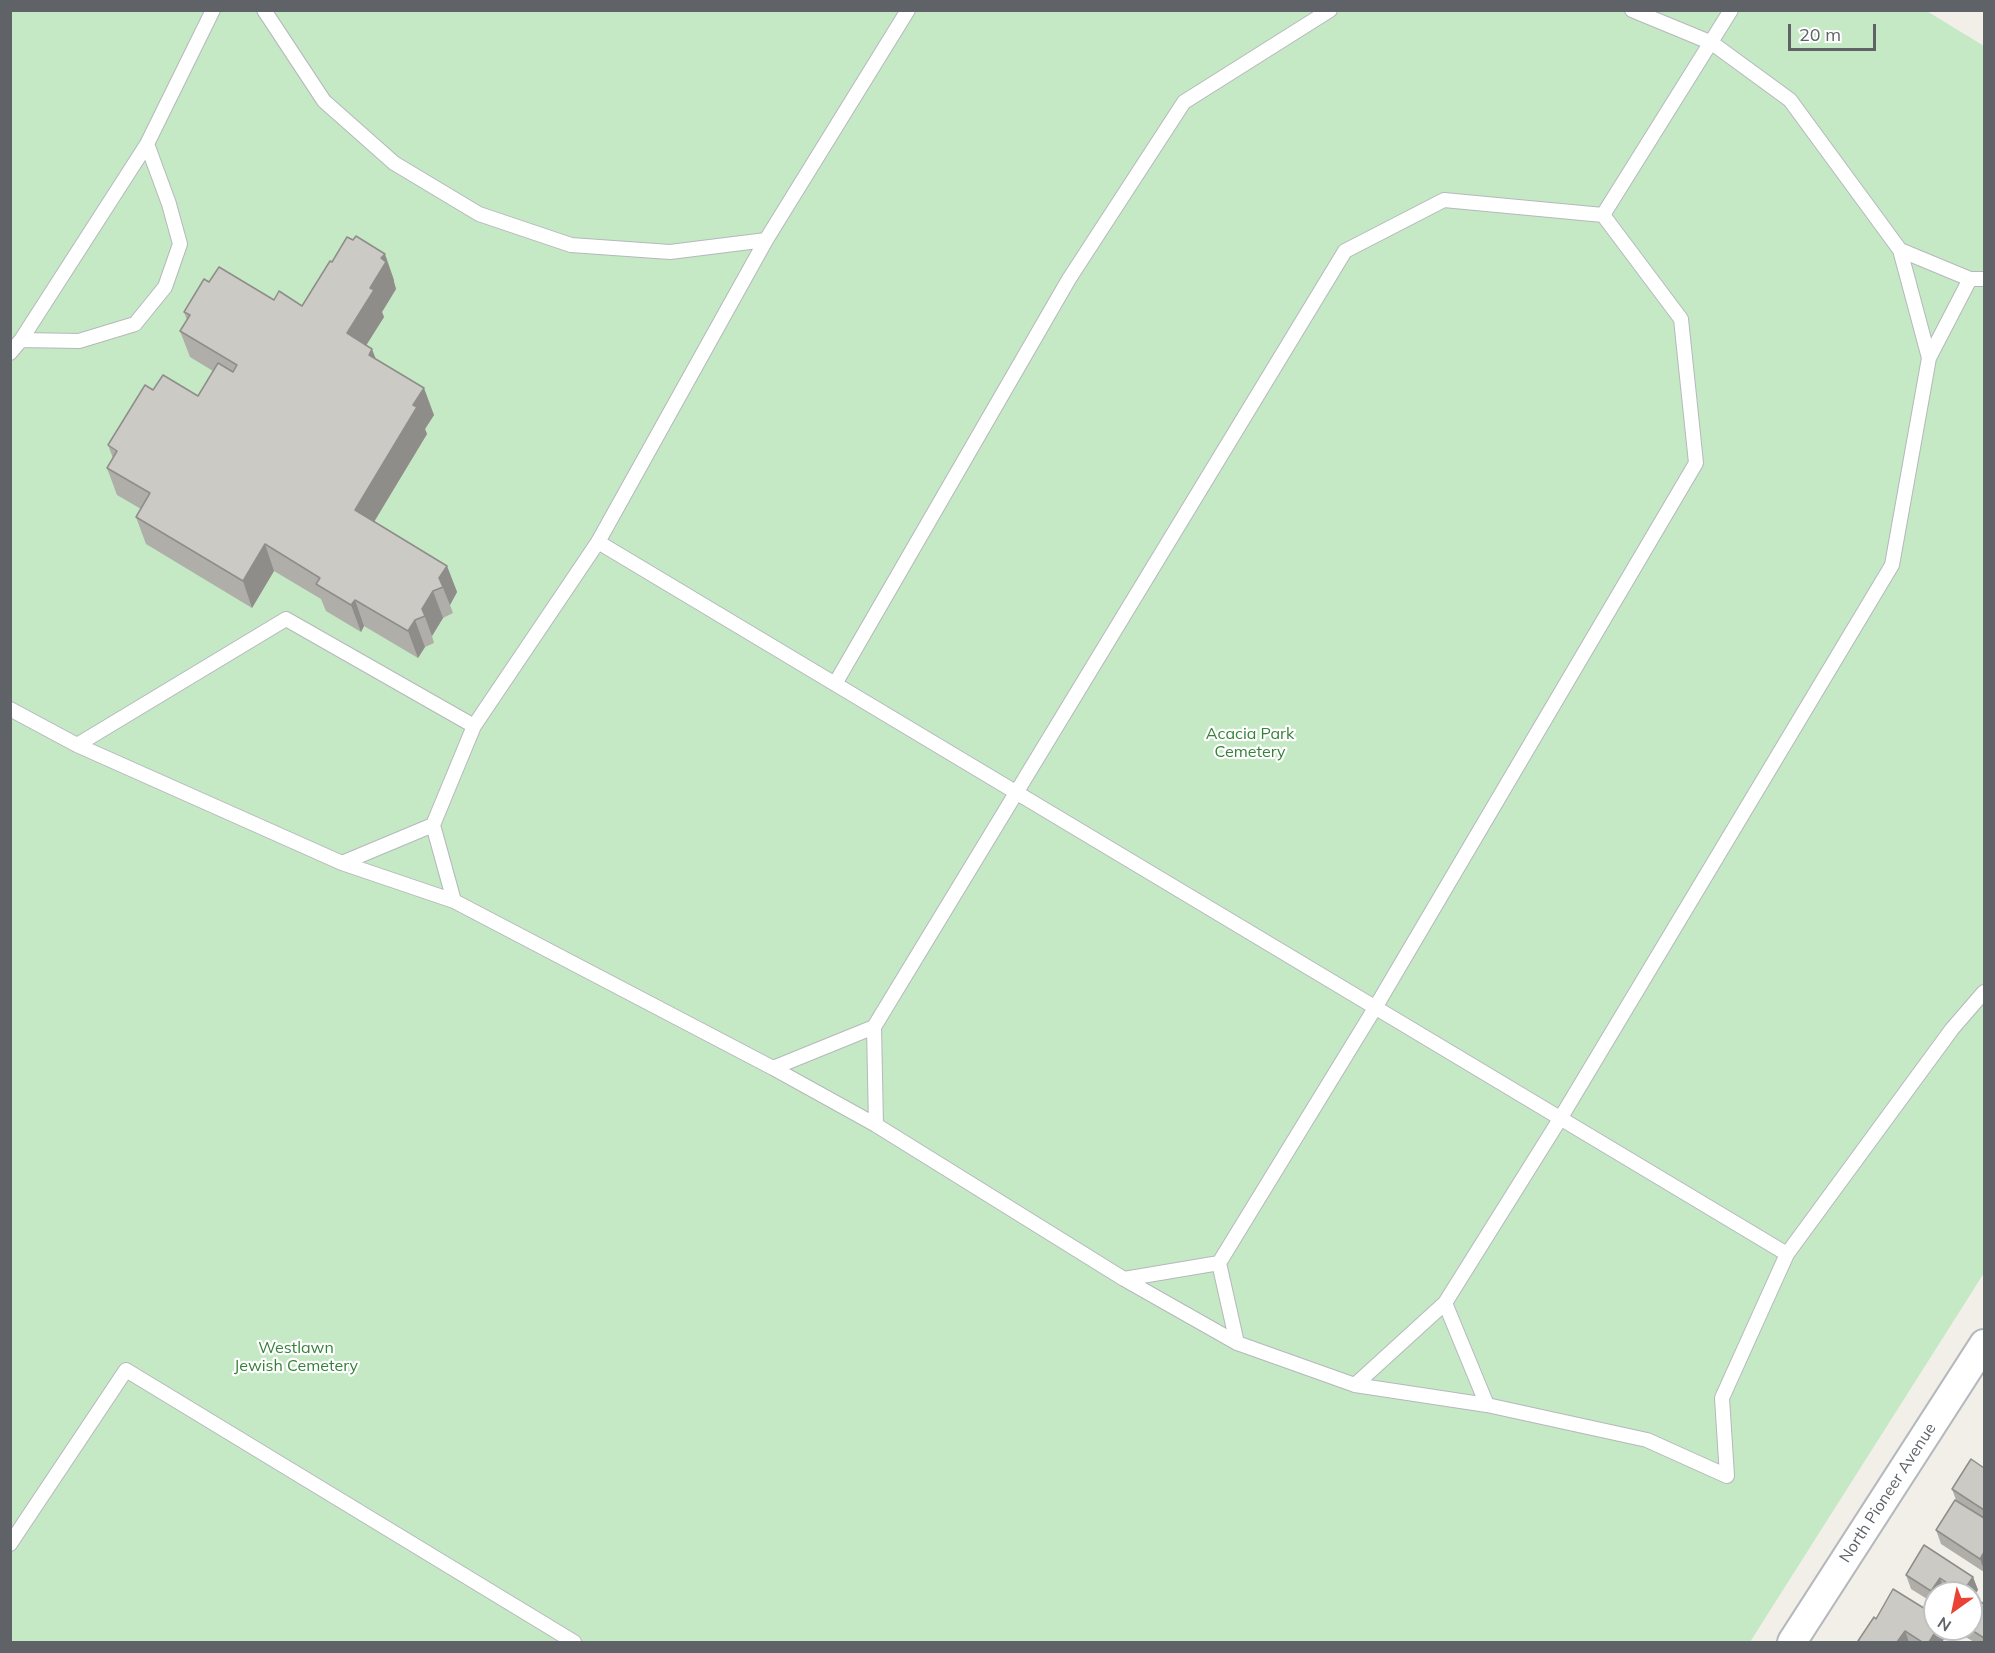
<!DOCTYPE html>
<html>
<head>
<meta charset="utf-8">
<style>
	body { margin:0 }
	#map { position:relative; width:1995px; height:1653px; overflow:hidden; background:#f1efe8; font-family:Mulish,sans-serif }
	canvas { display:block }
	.frame { position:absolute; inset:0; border:12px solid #5f6368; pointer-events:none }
	.north { position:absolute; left:1923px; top:1581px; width:60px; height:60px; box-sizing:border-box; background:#fff; border:2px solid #bfc1c3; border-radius:50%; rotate:213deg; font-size:16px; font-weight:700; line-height:24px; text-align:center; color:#5f6368 }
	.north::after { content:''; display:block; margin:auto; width:21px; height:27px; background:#ea4335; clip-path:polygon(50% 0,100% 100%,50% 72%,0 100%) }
	.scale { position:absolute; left:1788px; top:24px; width:88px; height:27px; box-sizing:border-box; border:3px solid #5f6368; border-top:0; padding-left:8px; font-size:18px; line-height:21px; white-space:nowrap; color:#5f6368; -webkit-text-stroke:4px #fff; paint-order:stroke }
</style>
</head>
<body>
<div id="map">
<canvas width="1995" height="1653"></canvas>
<div class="frame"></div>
<div class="north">N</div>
<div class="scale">20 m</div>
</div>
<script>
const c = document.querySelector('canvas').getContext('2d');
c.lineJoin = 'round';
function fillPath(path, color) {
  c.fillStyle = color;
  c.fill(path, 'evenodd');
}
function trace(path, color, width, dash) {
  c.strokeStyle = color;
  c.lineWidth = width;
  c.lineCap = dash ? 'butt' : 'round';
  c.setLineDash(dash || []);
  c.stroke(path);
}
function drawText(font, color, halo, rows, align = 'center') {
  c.font = font + ' Mulish,sans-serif';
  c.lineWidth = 4.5;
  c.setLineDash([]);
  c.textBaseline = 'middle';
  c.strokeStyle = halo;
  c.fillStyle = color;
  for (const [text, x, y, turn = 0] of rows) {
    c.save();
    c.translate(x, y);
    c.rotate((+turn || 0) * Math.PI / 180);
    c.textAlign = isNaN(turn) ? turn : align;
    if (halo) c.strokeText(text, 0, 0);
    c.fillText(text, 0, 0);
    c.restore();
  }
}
fillPath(new Path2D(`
	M1925,10l59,36v1227l-234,369h-1739v-1631z`), '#c5e8c5');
const lane = new Path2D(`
	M264,10l60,91 70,62 85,51 92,31 99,7 96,-12
	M1603,215l128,-205
	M1900,250l70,29h14
	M21,340l58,1 56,-17 30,-37 15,-43 -11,-40 -22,-60
	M10,353l11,-13 126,-196 66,-134
	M1929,358l41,-79
	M598,542l1189,712
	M835,684l234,-405 115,-177 146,-92
	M10,709l67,36 265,118 112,38 319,167 103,57 248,154 113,64 118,42 132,20 160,35 80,36 -5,-78 65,-144 165,-225 32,-37
	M77,745l209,-126 188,107
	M433,825l21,76
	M342,863l91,-38 41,-99 124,-184 168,-302 142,-230
	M874,1027l2,98
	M773,1068l101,-41 471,-776 99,-51 159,15 78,104 15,144 -321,545 -156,255 18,80
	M1124,1279l95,-16
	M1355,1385l90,-82
	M1487,1405l-42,-102 115,-184 332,-554 37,-207 -29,-108 -110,-150 -78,-57 -80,-33
	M10,1544l116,-174 448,272`);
const street = new Path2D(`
	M1792,1642l192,-298`);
trace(lane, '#b5b8bc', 16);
trace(street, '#b5b8bc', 32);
trace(lane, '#fff', 14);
trace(street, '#fff', 28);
fillPath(new Path2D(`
	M394,280v2l2,7 -14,23 2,5 -18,28 10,14 58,56 -9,14 2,5 -53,87 73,45 10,26 -7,13 3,8 -10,5 -11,18 2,7 -9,4 -7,11 -54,-32 -3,6 -35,-21 -5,-12 -47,-28 -22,37 -106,-64 -10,-27 5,-8 -24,-14 -10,-27 6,-10 -5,-13 45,-55 45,6 15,-25 -23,-14 -10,-26 7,-11 -3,-8 25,-30 65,18 28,6z
	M1984,1468v104l-43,-28 -5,-14 20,-30 -4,-11z
	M1906,1575l67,2 5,13 -7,3h-24l-2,-1 -10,1v11l-24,-15z
	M1984,1604v38h-10l-10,-6 -3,-7h10z
	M1876,1619l59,10h11l2,5 -6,8h-83l-1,-1z`), '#afaea9');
fillPath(new Path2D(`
	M385,254l9,26v2l2,7 -14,23 2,5 -27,43 -10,-27 23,-45 11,-30z
	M372,349l10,26 -13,-20z
	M424,388l10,27 -9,14 2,5 -62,103 -10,-27 58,-105z
	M265,544l9,27 -22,37 -9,-27z
	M447,566l10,26 -7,13 -11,-27z
	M433,591l10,27 -11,18 -10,-27z
	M355,600l9,26 -3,6 -10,-27z
	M415,620l10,27 -7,11 -10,-27z
	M1984,1552v18l-4,-11z
	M1973,1577l5,13 -7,11v-8h-9z
	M1940,1578l5,14 -1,1h-9v9l-4,-11z
	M1937,1629h9l2,5 -6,8h-13z
	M1905,1631l4,11h-12z`), '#8f8d8a');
const building = new Path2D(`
	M356,236l29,18 -4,4 5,4 -16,26 4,2 -27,43 25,16 -3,6 55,33 -11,17 4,2 -62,103 92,56 -8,12 4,9 -10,4 -11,18 3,7 -10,4 -7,11 -53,-31 -4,5 -35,-21 4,-6 -55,-34 -22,37 -107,-64 14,-24 -43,-25 10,-17 -9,-6 37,-60 8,5 10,-15 35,21 20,-33 15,9 4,-7 -57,-34 10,-16 -6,-3 20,-33 5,3 10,-15 55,33 5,-9 23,15 28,-45 2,1 15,-25 6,3z
	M1971,1459l13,9v42l-32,-21z
	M1955,1500l29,18v34l-4,7 -44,-29z
	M1924,1545l49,32 -11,16 -22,-15 -9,13 -25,-16z
	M1893,1589l42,26v14h2l-8,13h-7l-17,-11 -8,11h-36l-3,-1 16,-24 2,2z
	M1974,1597l10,7v34l-14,-9h1v-27z`);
fillPath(building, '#cccac5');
trace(building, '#8f8d8a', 1.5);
drawText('16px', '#348238', '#fff', [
	["Acacia Park",1250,734],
	["Cemetery",1250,752],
	["Westlawn",296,1348],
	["Jewish Cemetery",296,1366]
]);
drawText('16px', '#5f6368', '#fff', [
	["North Pioneer Avenue",1888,1493,-57]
]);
</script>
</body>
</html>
